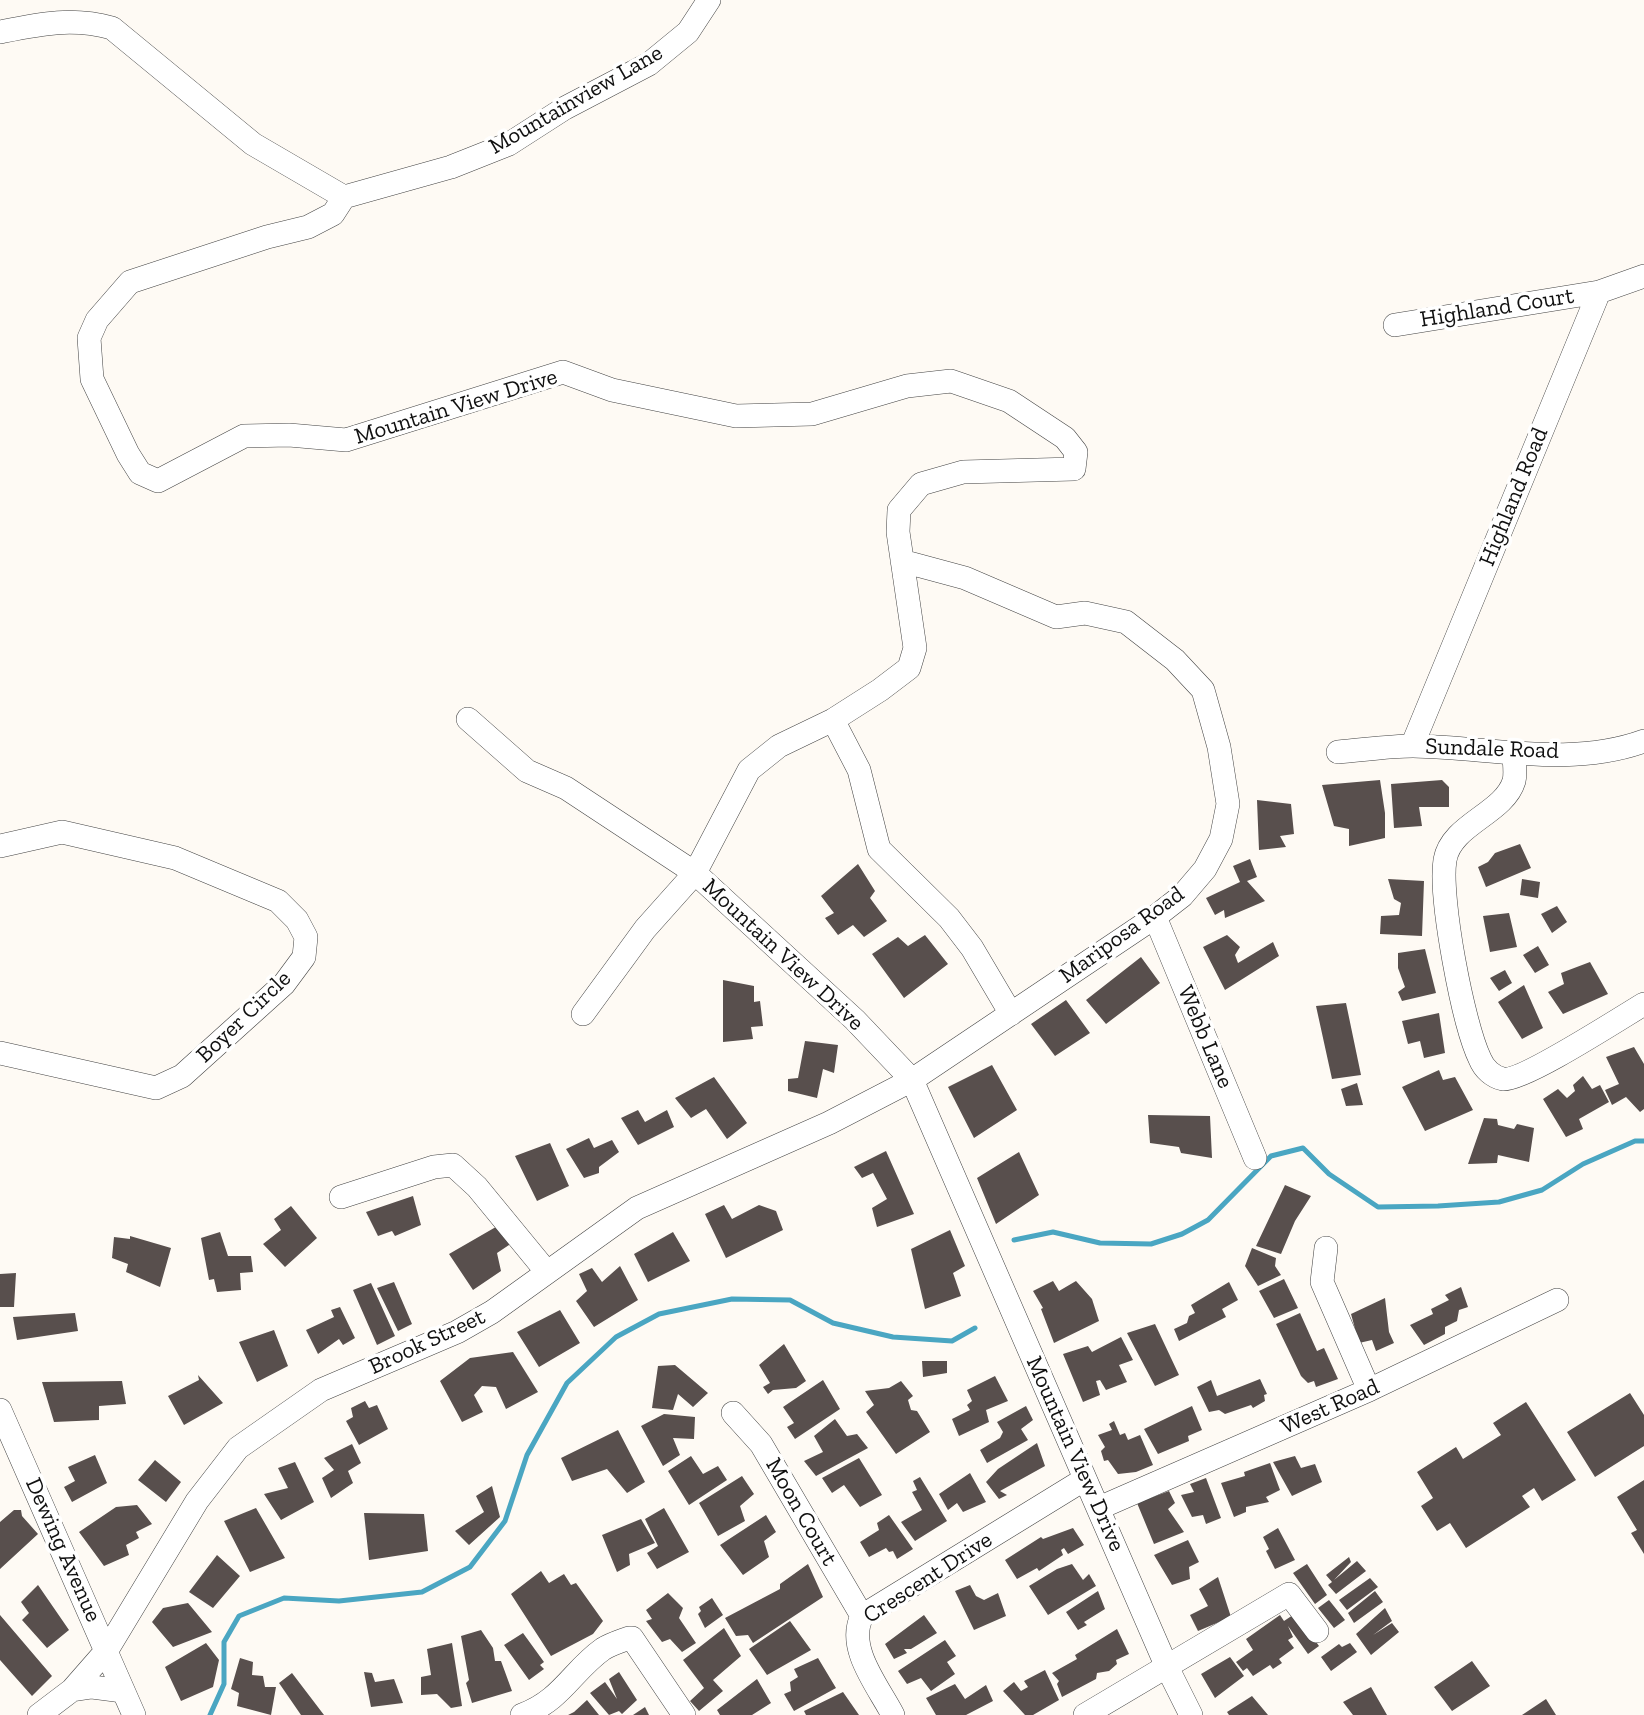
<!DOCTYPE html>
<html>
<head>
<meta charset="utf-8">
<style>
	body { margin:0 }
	canvas { display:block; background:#fefaf4 }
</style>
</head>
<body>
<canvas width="1644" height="1715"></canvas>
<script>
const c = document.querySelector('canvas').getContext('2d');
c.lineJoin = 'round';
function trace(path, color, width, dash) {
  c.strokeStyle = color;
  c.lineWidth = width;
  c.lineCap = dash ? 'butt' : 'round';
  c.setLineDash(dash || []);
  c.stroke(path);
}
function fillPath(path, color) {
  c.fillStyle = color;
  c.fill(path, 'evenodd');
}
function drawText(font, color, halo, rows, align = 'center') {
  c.font = font + ' "Zilla Slab",serif';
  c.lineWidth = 7;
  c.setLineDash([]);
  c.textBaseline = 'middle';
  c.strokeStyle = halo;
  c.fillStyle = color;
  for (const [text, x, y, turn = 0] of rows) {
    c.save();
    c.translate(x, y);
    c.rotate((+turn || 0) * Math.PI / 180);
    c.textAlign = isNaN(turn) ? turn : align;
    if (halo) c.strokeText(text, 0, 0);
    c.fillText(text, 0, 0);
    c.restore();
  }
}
trace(new Path2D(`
	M1014,1240l39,-8 47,11 51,1 31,-10 26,-14 63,-64 32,-8 26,26 49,33 60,-1 61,-4 43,-12 41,-26 52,-23h9
	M210,1715l14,-31v-42l15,-26 45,-18 55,3 83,-9 48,-25 35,-46 22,-66 40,-72 49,-46 43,-23 73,-15 58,1 43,23 60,14 59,4 23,-13`), '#4aa6c2', 5);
fillPath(new Path2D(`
	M1380,780l5,33v25l-36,8v-17l-15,-3 -12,-41z
	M1442,780l7,7v20h-30l3,19 -28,2 -3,-44z
	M1257,800l34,4 3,30 -14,2 6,11 -27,3z
	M1520,844l11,24 -45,19 -8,-20 10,-5 7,-9z
	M1250,859l7,18 -10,4 18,20 -40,17 -1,-8 -9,5 -9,-17 34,-16 -7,-16z
	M858,864l17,27 -5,7 17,23 -23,16 -11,-12 -15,10 -13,-17 9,-5 -13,-17z
	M1388,879l36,2 -2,55 -42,-2 1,-18 18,-1 2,-12 -7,-4z
	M1522,879l18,3 -2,16 -18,-3z
	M1557,906l10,16 -15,11 -11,-19z
	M1509,913l8,34 -27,5 -7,-36z
	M925,935l23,29 -44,34 -32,-44 26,-17 10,9z
	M1227,935l13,12 -5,8 3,8 35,-21 6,14 -54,34 -22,-43z
	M1538,946l11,19 -14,8 -12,-18z
	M1425,949l11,44 -34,8 -4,-9 7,-5 -7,-19v-15z
	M1141,957l19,26 -54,41 -20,-24z
	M1590,962l18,32 -45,20 -15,-22 16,-8 -3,-11z
	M1505,970l7,13 -13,8 -9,-13z
	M723,980l31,6v16l6,-1 3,25 -12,1 2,12 -30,3z
	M1524,985l19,43 -21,11 -24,-37z
	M1066,1000l24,33 -35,23 -24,-32z
	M1346,1003l15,72 -29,4 -16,-73z
	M1439,1013l6,40 -21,5 -4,-17 -12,3 -6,-23z
	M805,1041l33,4 -4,28 -11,-4 -6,29 -29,-7v-12l10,-1z
	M1634,1047l10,17v45l-4,3 -14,-15 -14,8 -7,-15 14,-6 -13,-27z
	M992,1065l25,45 -43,28 -26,-51z
	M1439,1070l4,10 12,-3 18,33 -48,21 -23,-44z
	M1583,1076l9,13 8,-4 9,17 -30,17 4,10 -17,8 -23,-38 15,-10 9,9 8,-7 -2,-6z
	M714,1077l33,46 -20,16 -21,-30 -15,9 -16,-20z
	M1357,1083l6,22 -17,1 -5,-17z
	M638,1110l7,12 22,-12 7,17 -36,18 -17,-27z
	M1148,1115l62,1 2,42 -31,-5 -2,-6 -29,-4z
	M1484,1118l13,1 1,6 16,4 3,-5 17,4 -5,34 -31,-7 -1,8 -29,1z
	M589,1138l5,10 18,-8 7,12 -20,15v6l-15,5 -18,-29z
	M550,1143l19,43 -32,15 -22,-45z
	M886,1151l28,63 -37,13 -5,-19 15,-9 -14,-26 -11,5 -8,-11z
	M1019,1152l20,43 -43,29 -19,-46z
	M1285,1185l26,11 -16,25 -14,33 -25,-8z
	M413,1196l8,29 -26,11 -3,-5 -14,5 -12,-24z
	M724,1205l8,14 27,-14 17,6 7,19 -57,28 -21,-44z
	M291,1206l26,32 -32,29 -22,-23 18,-14 -7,-11z
	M501,1224l11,19 -15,10 4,18 -28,19 -24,-36z
	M950,1230l15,36 -12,7 8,23 -36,13 -14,-60z
	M220,1232l8,24h23l2,16 -13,1 1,17 -24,2 -3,-13 -5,1 -8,-42z
	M673,1232l17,29 -42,21 -14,-28z
	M130,1236l41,12 -11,39 -34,-15 2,-8 -16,-6 2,-21 16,2z
	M1252,1248l24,10 -1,8 6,9 -23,11 -13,-20z
	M620,1266l18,34 -44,27 -18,-26 11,-10 -8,-17 13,-6 10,14z
	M16,1273l-2,34h-14v-33z
	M1284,1279l14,29 -24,10 -15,-27z
	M1053,1281l6,10 17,-10 16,18 7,22 -45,22 -13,-34 2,-1 -10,-17z
	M394,1282l18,42 -14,7 -21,-43z
	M1229,1282l9,18 -16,9 4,8 -47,24 -5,-12 13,-6 2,-7 6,-3 -4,-8z
	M371,1283l24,53 -18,9 -24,-55z
	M1461,1287l7,20 -9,3 -2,11 -12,6v7l-21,11 -14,-20 23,-11 -2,-5 18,-9 -4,-5z
	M1385,1298l4,34 5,11 -18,8 -4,-11 -13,3 -8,-29z
	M340,1307l15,31 -12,7 -4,-6 -21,15 -12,-24 28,-13 -3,-7z
	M560,1310l20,33 -41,24 -22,-35z
	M75,1313l3,18 -61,9 -4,-23z
	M1300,1313l17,38 7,-3 14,31 -22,8 -2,-6 -6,2 -7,-7 -25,-52z
	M1155,1324l24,51 -24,11 -28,-53z
	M274,1330l14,36 -31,16 -18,-40z
	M1121,1337l12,23 -14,5 8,17 -21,8 -6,-10 -4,1 4,14 -17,7 -20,-48 25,-8 4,6z
	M784,1344l22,37 -10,7 -23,2 -5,4 -5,-7 7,-4 -11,-18z
	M513,1352l25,40 -32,17 -10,-22 -14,-1 -8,9 9,17 -21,10 -22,-41 30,-23z
	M922,1361h25v12l-24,4z
	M675,1365l33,28 -15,14 -15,-13 -5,16 -21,-2 6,-42z
	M198,1375l25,28 -39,22 -16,-29 31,-16z
	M995,1376l13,25 -22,9 3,12 -30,14 -7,-17 18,-9 -3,-5 5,-4 -5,-11z
	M1260,1379l7,15 -3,1 1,6 -12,7 -2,-3 -26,9 -6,-4 -10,2 -12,-25 14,-7 6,16z
	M823,1380l17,29 -45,30 -8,-12 7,-4 -11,-16z
	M122,1381l4,23 -27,2v14l-45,2 -12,-40z
	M901,1381l12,15 -5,4 3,10 6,1 13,21 -34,22 -30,-42 8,-7 -9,-14 24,-3z
	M1630,1393l14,22v31l-49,31 -28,-45z
	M365,1401l4,7 8,-3 11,24 -29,16 -13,-24 7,-4 -2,-9z
	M1526,1402l50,78 -34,21 -8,-13 -12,8 8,11 -64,41 -16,-25 -13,8 -16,-25 12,-8 -16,-26 39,-25 7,12 38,-24 -8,-12z
	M1026,1406l7,14 -12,9 7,11 -41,23 -7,-13 20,-12 3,-6 -6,-10z
	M1192,1406l10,24 -14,6 1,5 -31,13 -14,-25z
	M664,1414l31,3 -1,22 -21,-1 7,17 -17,11 -22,-40z
	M835,1419l12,17 10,-2 11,14 -52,28 -12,-15 19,-9 -9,-16z
	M1114,1421l6,14 5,-2 3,7 12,-5 13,30 -17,7 -18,2 -10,-14 -4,1 -3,-10 4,-4 -7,-12 14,-5 -3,-6z
	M618,1430l27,52 -18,11 -20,-24 -35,12 -11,-23z
	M1037,1443l8,23 -45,25 7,4 -8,4 -13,-17 12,-13z
	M352,1444l9,19 -13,8 5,12 -22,15 -9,-20 12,-8 -10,-12z
	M95,1455l12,28 -35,19 -8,-15 11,-6 -7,-14z
	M691,1456l12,18 15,-8 9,14 -38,25 -21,-34z
	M1295,1456l6,12 14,-4 7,18 -30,14 -19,-34z
	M859,1458l23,37 -22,12 -16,-22 -12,8 -10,-15z
	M155,1460l26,22 -15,20 -28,-22z
	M295,1462l19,40 -33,18 -17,-26 24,-6 -10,-20z
	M1270,1463l10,27 -14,7 3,5 -23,5v5l-12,5 -13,-34 24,-7 -1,-4z
	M970,1473l16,29 -23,10 -6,-9 -9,7 -9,-16z
	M742,1476l12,18 -14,12 5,15 -27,15 -19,-33z
	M920,1477l27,44 -32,20 -14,-19 21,-12 -10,-18 5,-2 -4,-9z
	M1206,1478l15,40 -15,6 -3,-9 -11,2 -11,-22 13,-3 -4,-8z
	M1644,1480v74l-13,-21 6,-3 -20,-33z
	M492,1486l8,31 -31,28 -14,-14 29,-19 -8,-16z
	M1169,1491l6,12 -7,6 16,23 -30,12 -17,-41z
	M137,1505l15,19 -16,8 3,6 -13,7 3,10 -25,11 -25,-34 37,-25z
	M256,1508l29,50 -35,14 -26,-51z
	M664,1508l25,44 -32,17 -10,-16 11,-7 -13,-27z
	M14,1510h7l1,6 16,18 -38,35v-47z
	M364,1513l60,1 4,37 -59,9z
	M766,1515l10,17 -12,9 5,16 -26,18 -23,-30z
	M889,1515l24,34 -16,10 -4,-8 -4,1 -3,-4 -17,9 -9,-15 19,-12 -2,-7z
	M641,1519l14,24 -26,11 1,11 -13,7 -15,-37z
	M1073,1528l11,17 -16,9 -4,-6 -3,2 2,5 -24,16 -2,-3 -20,11 -12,-19 36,-23 2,2z
	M1278,1528l17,32 -20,9 -9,-18 3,-2 -6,-12z
	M1188,1540l11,22 -10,5 1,12 -18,6 -18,-30z
	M217,1555l23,21 -27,32 -24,-16z
	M1349,1557l2,5 -17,18 23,-19 9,10 -30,23 -8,-9 4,-3 -6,-7z
	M808,1564l15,33 -70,46 -5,-8 -12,1 -11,-18 55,-29v-5z
	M1072,1564l11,16 6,-6 7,12 -48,29 -19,-29 28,-17z
	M1307,1564l20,31 -12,9 -22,-31z
	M541,1571l8,12 15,-9 7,11 5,-2 27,38 -10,13 -42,22 -40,-62z
	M1218,1577l13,40 -33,14 -8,-16 18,-9 -9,-17z
	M1370,1578l8,9 -31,23 -8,-10z
	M38,1585l31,45 -22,18 -25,-28 7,-7 -8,-11z
	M970,1585l6,11 8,4 14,-7 8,23 -32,14 -19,-39z
	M1098,1591l7,18 -21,13 3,3 -9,5 -12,-18z
	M1375,1591l8,11 -29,21 -6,-10z
	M668,1593l15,15 -4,10 17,25 -14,9 -12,-13 -8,3 -16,-21 6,-2 -6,-9z
	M712,1598l11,17 -18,13 -7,-14 3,-3 -2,-4z
	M1329,1600l16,20 -11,8 -16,-20z
	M188,1603l24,29 -39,15 -21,-25 11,-14z
	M1385,1608l7,13 -19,14 19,-12 7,9 -28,23 -15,-21z
	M1296,1613l23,33 -11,8 -20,-28 5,11 -5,3 6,8 -15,11 3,4 -9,6 -3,-4 -17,11 -6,-8 -4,3 -7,-9 17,-12 -7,-11 34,-24 4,6z
	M0,1615l52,61 -20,20 -32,-36z
	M924,1615l13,18 -26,16h-7l3,4 -13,6 -9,-15z
	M790,1621l21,29 -44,25 -18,-26z
	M724,1628l17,28 -28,24 10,11 -24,20 -9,-10 14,-13 -21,-28z
	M1117,1629l12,25 -13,6 1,4 -8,7 -12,2 -1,6 -34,18 -5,-13 2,-3 -7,-8 25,-14 -2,-4z
	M481,1630l12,18 2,13h6l11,30 -40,12 -6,-20 3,-3 -8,-44z
	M523,1633l21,29 -4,3 4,4 -15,11 -25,-35z
	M945,1640l11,16 -9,6 8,12 -24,17 -10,-13 -14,6 -9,-13z
	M206,1643l13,17 -6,27 -32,14 -16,-34z
	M452,1643l10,63 -11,2 -14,-14 -16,1v-18l10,-2 -4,-26z
	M1350,1643l7,9 -26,19 -10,-14 18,-13 3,3z
	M1230,1657l14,19 -29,22 -14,-24z
	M240,1658l13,4 -1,13 11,1 2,11h11l-5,28 -34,-9 2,-13 -8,-4z
	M818,1658l18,30 -42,23 -10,-17 7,-3 -1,-9 8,-5 -4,-8z
	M1472,1661l18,25 -38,25 -18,-24z
	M1045,1670l14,30 -26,15h-8l-22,-24 11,-9 7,9 7,-4 -4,-6z
	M364,1672l8,1 3,9 19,-3 9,24 -32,4z
	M619,1672l18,28 -15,14 -3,-3 -10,4 -19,-22 15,-11 12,17 -8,-20z
	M292,1673l32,42h-23l-22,-32z
	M757,1679l14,24 -19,12h-32l-3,-5z
	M955,1684l10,15 21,-14 7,16 -27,14h-30l-10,-17z
	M1371,1687l16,28h-34l-10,-13z
	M843,1692l16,23h-53l-2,-4z
	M1252,1696l16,19h-39l-2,-3z
	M1546,1699l10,16h-34z
	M587,1700l12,15h-31l6,-3z
	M645,1707l4,8h-16z`), '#584f4d');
const minor = new Path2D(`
	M0,32c40,-8 72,-15 112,-4l141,116 91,53
	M344,197l-11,17 -25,13 -41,10 -137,45 -33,38 -8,18 3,41 36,75 12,19 18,8 86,-45 45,-1 57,5 217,-68 49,18 124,26 76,-2 95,-28 44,-5 58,20 56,37 11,14 -2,17 -111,3 -42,12 -22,26 -1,22 17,116 -6,20 -29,22 -47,30 -54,26 -30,24 -54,103 -50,56 -62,85
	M344,197l107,-30 58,-23 56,-36 84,-44 39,-32 21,-32
	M1395,325l204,-33
	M468,719l59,52 39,17 129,85 160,147 57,60 254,585 25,50
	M833,720l26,50 20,79 70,69 23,30 39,66
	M1412,746l187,-454 45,-16
	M1338,752c25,-2 51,-6 75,-6 76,1 157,22 231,-5
	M1514,754c0,8 2,19 0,27 -10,33 -63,43 -69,79 -6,37 18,164 35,199 4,10 13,18 23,20 19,3 119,-62 141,-75
	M0,846l62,-14 113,26 103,43 19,19 9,17 -2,20 -20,27 -102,92 -26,12 -156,-35
	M1155,917l100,241
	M341,1197l93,-30 19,-2 24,22 69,84
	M1326,1248l-4,34 47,108
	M0,1410l134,305
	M733,1413l28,31 101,172
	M1099,1508l270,-118 188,-90
	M72,1690l20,-3 31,4
	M39,1715l33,-25 35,-40 90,-149 41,-53 83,-58 136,-58 35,-20 145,-104 192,-85 83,-43 243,-163 27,-21 23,-27 16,-30 7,-35 -9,-57 -16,-57 -28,-30 -49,-38 -41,-9 -29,4 -91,-39 -63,-17
	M522,1715c40,-15 50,-44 81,-66 8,-5 18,-8 26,-11h3l52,77
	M893,1715c-15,-29 -47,-67 -31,-99l223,-137
	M1085,1715l204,-121 28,37`);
trace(minor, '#434343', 24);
trace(minor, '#fff', 23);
drawText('23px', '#101010', '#fff', [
	["Mountainview Lane",576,100,-30],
	["Highland Court",1497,308,-9],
	["Mountain View Drive",456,407,-17],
	["Highland Road",1514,497,-68],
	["Sundale Road",1492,749,2],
	["Mariposa Road",1122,935,-36],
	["Mountain View Drive",783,955,43],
	["Boyer Circle",244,1017,-44],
	["Webb Lane",1205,1037,67],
	["Brook Street",427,1342,-25],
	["West Road",1330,1407,-24],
	["Mountain View Drive",1075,1454,66],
	["Moon Court",801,1512,60],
	["Dewing Avenue",63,1550,66],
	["Crescent Drive",928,1578,-33]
]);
</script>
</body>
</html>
